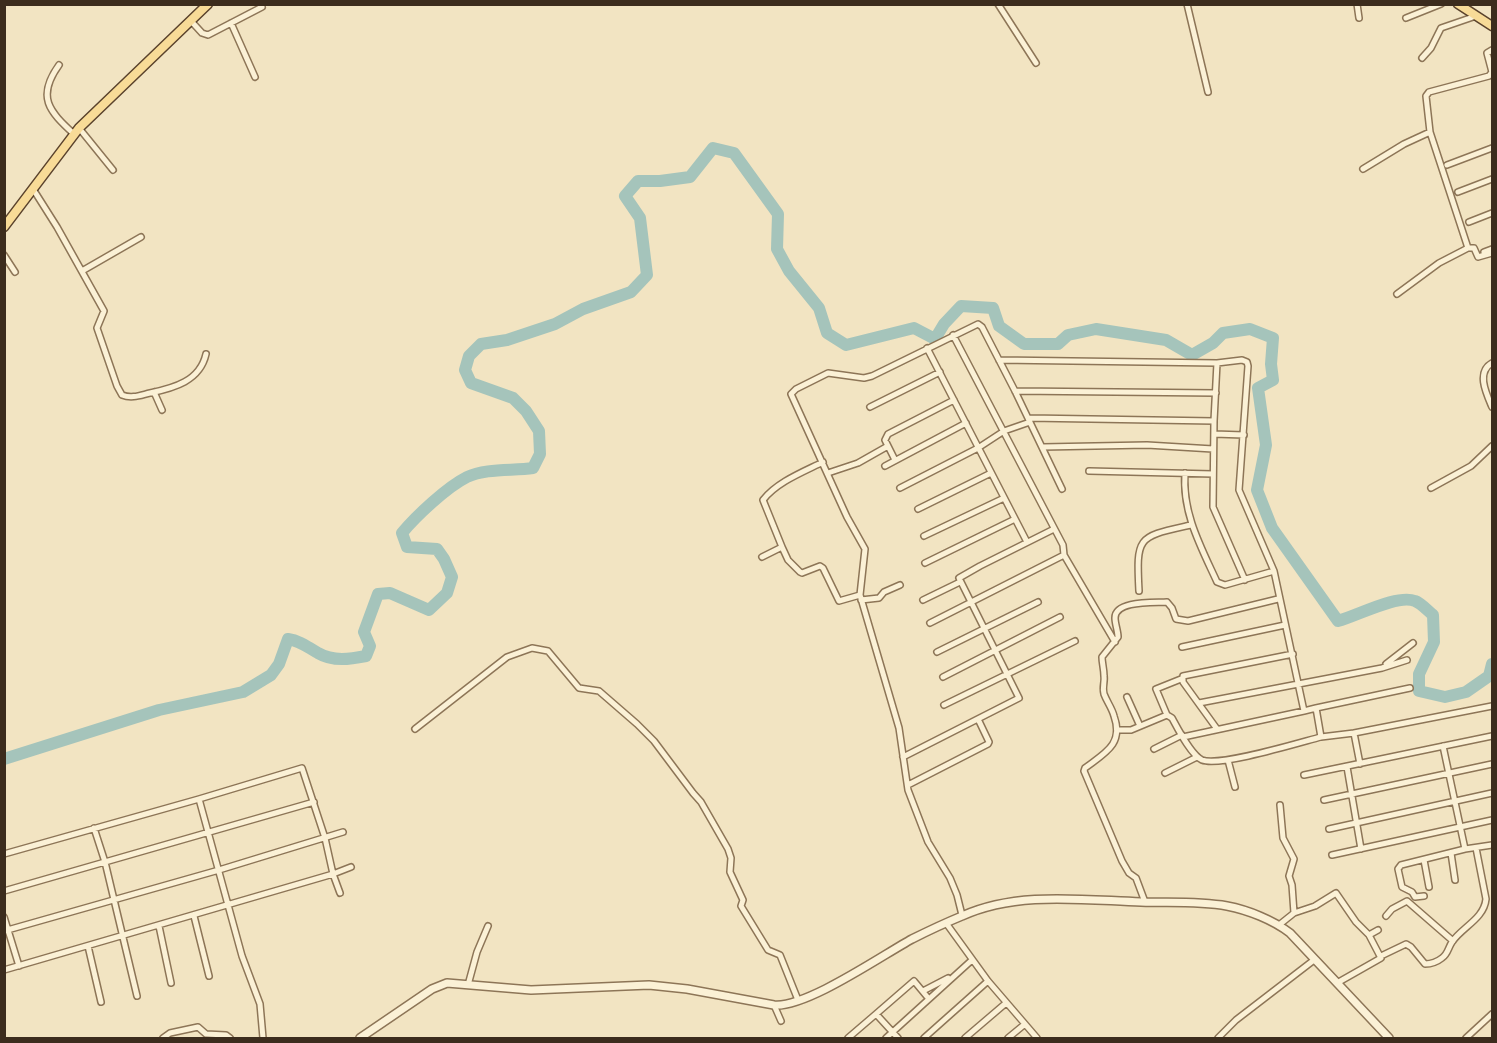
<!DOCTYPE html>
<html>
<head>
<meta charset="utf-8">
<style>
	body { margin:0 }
	#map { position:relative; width:1497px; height:1043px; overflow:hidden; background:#f2e4c2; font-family:Georgia,serif }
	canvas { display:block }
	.frame { position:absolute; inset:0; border:6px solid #3c2c1d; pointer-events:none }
</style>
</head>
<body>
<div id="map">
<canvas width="1497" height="1043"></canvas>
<div class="frame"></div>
</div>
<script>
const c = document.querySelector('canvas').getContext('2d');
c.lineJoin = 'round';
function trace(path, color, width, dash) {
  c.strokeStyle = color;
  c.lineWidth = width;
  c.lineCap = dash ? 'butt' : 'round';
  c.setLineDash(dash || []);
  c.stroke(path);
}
trace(new Path2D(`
	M4,759l155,-49 84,-18 28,-17 8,-11 9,-25c13,2 19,8 30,14 15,9 33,6 48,3l4,-10 -6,-14 14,-38 12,-1 39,17 18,-17 5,-16 -8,-18 -7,-10 -30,-2 -5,-14c14,-17 45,-46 65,-56 19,-9 46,-6 66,-9l7,-14 -1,-23 -13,-20 -13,-13 -42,-15 -6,-13 4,-14 12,-12 26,-4 48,-16 28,-15 48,-17 16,-17 -7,-57 -15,-22 13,-15h22l30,-4 23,-29 21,5 44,61 -1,35 12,22 30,37 8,25 19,12 68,-17 21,11 9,-15 17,-18 32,2 6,18 25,18h34l10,-9 28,-6 70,11 26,15 21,-12 10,-10 27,-4 23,9 -2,26 2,16 -15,8 8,57 -9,45 15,38 66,93c19,-5 59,-27 77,-20 6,2 13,10 18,14l1,27 -15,32v17l26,6 21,-5 23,-16 3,-12`), '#a5c4bb', 12);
const minor = new Path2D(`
	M998,4l38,59
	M1187,4l21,88
	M1357,4l2,14
	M1406,18l35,-14
	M191,21l11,12 6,2 54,-28
	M231,23l24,54
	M1492,50l-5,3 5,19 -3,4 -60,16 -3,4 4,36 38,116h6l4,9 14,-4
	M1422,58l9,-10 10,-20 35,-12
	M59,65c-23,32 -10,46 15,69
	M79,128l34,42
	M1447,165l45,-17
	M1363,169l41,-25 26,-12
	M33,189l24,38 47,84 -7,17 20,58 5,9c10,4 19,0 28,-2 24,-5 50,-12 56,-39
	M1458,192l34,-13
	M1469,222l23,-9
	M1484,252l8,-3
	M4,255l11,17
	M82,271l59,-34
	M1397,294l42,-31 29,-15
	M927,348l100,194
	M999,360l218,3 25,-3 5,2 1,4 -9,124 35,81 30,140 12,-3 5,29 33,-4
	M1217,363l-3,58 -1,86 32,73
	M1492,363c-16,9 -6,30 0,44
	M1015,391l201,2
	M154,392l8,18
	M870,407l70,-35
	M1029,418l185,3
	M1214,434l30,1
	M1043,447l104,-2 66,4
	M895,460l-10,-20 3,-6 66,-34
	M885,466l81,-43
	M1089,471l124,3
	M828,473l30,-10 30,-17
	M1185,473c-3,40 16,74 32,109l8,3 49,-14
	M900,488l78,-40 26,-17 26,-9
	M1431,488l40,-22 21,-20
	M918,509l73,-36
	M924,536l80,-38
	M782,547l-19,-47c14,-18 40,-28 60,-38
	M1064,555l51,87
	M762,557l20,-10 6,13 12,12 2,1 18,-7 3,2 16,33 21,-6
	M925,563l90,-44
	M1139,591c-3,-56 -1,-54 52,-66
	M861,600l18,-2 5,-6 16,-7
	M923,600l37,-18
	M930,623l134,-68 -1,-10 -110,-210
	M1182,647l103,-22
	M937,652l101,-50
	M1386,664l27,-21
	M943,677l117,-60
	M1127,697l13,29
	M1199,703l183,-35 25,-8
	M944,705l131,-64
	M1316,708l94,-20
	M1167,715l-11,-26 25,-10
	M415,729l92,-72 25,-9 16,3 31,37 20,3 38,33 17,17 39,52 8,9 27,47 3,9 -1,14 13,28 -2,6 27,44 12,5 18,45
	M1217,729l-34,-47v-6l110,-22
	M1117,730h14l36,-15 5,3c6,11 19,37 30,42 18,7 96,-17 119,-23
	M1183,737l121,-26
	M1443,746l22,103
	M1154,749l28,-14
	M903,757l116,-59 -60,-120 21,-12 74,-37
	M1228,760l7,27
	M1360,764l-6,-31 138,-27
	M1347,767l14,82
	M1165,773l32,-16
	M1304,775l188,-39
	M908,785l80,-41 1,-2 -11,-23
	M199,799l43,157 18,48 3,34
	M1324,800l168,-36
	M94,828l11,34 32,134
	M1329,829l163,-36
	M1451,853l4,27
	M4,854l195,-55 103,-31 23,70 8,36 -329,96
	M1332,855l160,-35
	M1424,860l5,27
	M4,891l310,-89
	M340,893l-7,-19 18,-7
	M1424,896l-9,1 -3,-5 -10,-5 -4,-18 3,-4 64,-16 27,-4
	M1145,902l-9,-24 -7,-5 -7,-12 -38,-90 1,-3c20,-15 39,-24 29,-52 -2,-8 -7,-14 -10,-22 -2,-7 1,-12 0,-18 0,-7 -2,-13 -2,-19l16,-20c0,-6 -3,-13 -3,-19 0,-18 40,-15 52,-16l5,6 4,11 12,2 90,-22
	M1294,913l21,-7 21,-13 20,29 13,13
	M962,915l-5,-20 -7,-17 -22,-36 -20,-52 -9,-62 -39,-133 5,-46 -18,-32 -56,-123 5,-5 32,-16 36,5 8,-2 106,-52 4,3 33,64 47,98
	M194,916l15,60
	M1386,916l6,-7 15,-8 46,40
	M4,917l15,49
	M946,923l42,58 49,57
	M1279,925l15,-12 -2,-28 -3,-9 5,-17 -11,-21 -3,-33
	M159,926l12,57
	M4,931l215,-61 124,-38
	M88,946l13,56
	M1381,956l25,-12 5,3 14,17c6,0 12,-2 17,-6 6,-4 6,-10 10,-16 10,-15 32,-23 34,-43l-10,-51
	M1337,983l44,-25 -12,-23 9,-5
	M468,985l9,-33 11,-26
	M923,991l25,-13
	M774,1005l7,16
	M876,1014l38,-33 15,18
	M163,1038l7,-5 28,-6 8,7 20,1 4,3
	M848,1038l28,-24 22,24
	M886,1038l86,-78
	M924,1038l64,-57
	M965,1038l41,-35
	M1008,1038l17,-14
	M1218,1038l18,-18 78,-60
	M1466,1038l26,-24`);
const tertiary = new Path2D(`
	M360,1038l72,-49 15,-6 84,7 118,-5 38,4 87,16c32,3 107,-49 138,-66 16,-8 33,-16 50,-23 55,-25 120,-16 179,-14 29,1 57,-1 86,4 21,4 46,14 63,27l99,105`);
const primary = new Path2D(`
	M1458,4l34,22
	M4,227l75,-99 129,-124`);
trace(minor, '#8d7557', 8);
trace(tertiary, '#8d7557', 10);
trace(primary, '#5a422c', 11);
trace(minor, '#fbf1d6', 5);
trace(tertiary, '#fbf1d6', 7);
trace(primary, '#f8db97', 8);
</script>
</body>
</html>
